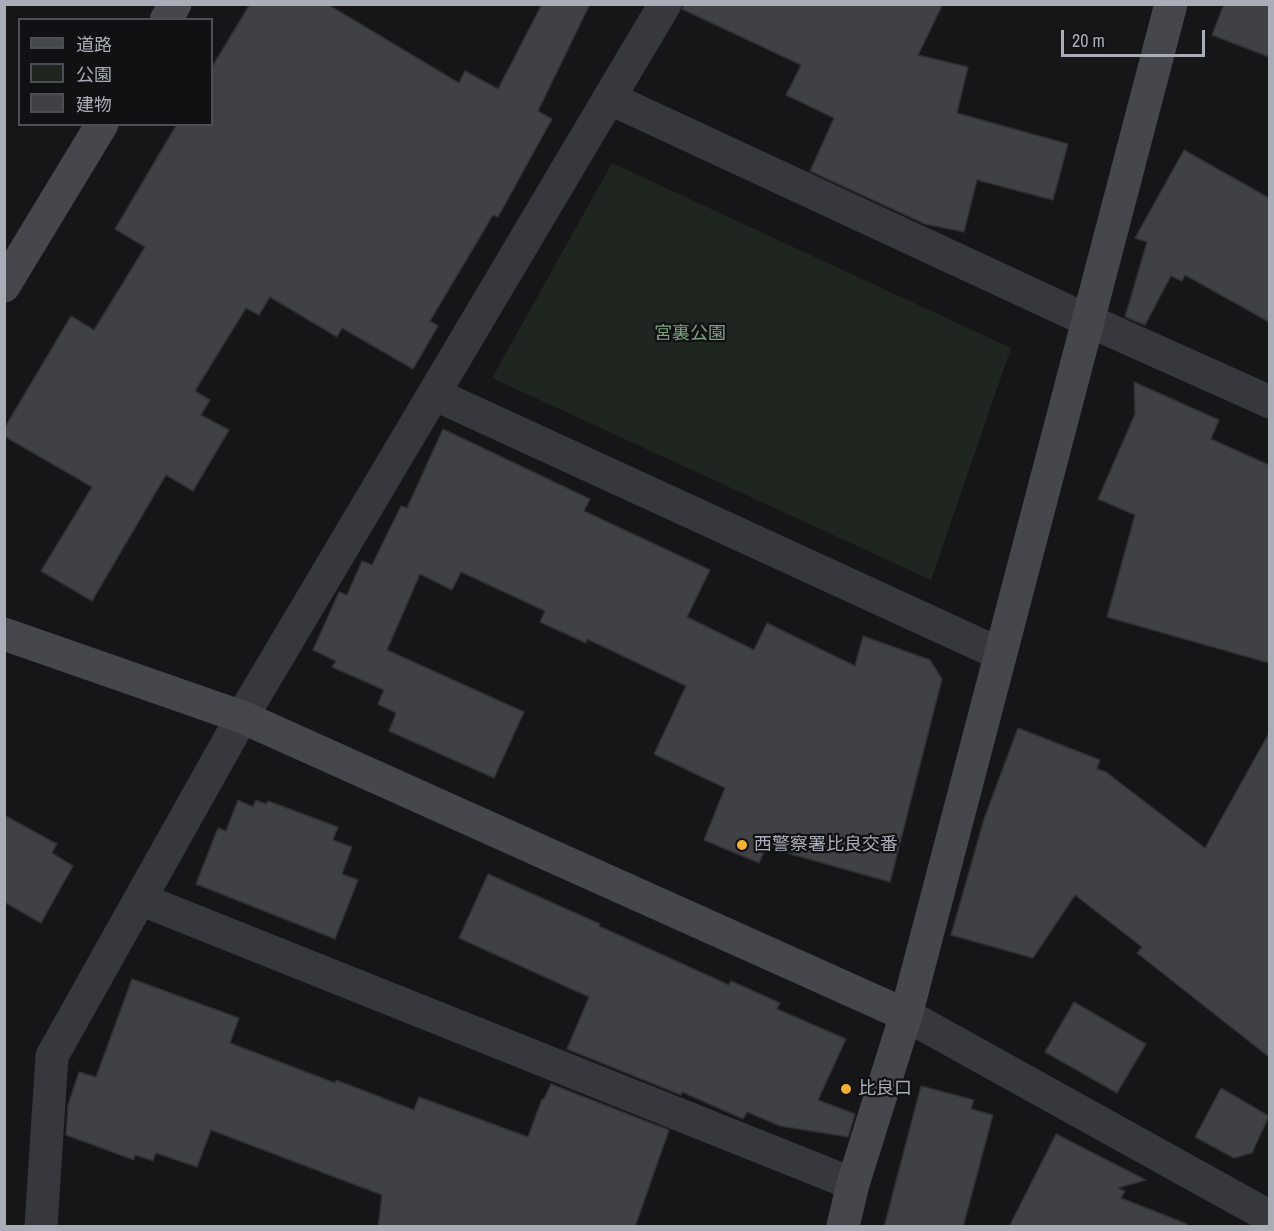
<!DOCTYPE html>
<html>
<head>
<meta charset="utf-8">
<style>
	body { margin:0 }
	#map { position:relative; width:1274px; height:1231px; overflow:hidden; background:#161618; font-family:"Archivo Narrow","Noto Sans JP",sans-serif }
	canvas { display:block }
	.frame { position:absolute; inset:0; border:6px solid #a8adb8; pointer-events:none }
	.legend { position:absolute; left:18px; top:18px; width:195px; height:108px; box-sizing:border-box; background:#111113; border:2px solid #4d4f55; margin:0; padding:8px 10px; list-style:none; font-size:18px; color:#a8adb8 }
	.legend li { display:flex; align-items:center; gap:12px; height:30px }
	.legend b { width:30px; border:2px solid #4d4f55 }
	.scale { position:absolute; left:1061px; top:30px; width:144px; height:27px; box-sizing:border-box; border:3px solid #a8adb8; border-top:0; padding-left:8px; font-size:18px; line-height:21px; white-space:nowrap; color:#a8adb8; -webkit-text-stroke:4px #111113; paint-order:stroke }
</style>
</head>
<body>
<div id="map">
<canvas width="1274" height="1231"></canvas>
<div class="frame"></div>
<ul class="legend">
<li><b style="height:8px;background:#45474d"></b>道路</li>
<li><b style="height:16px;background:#1e261f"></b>公園</li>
<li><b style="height:16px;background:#404145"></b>建物</li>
</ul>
<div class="scale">20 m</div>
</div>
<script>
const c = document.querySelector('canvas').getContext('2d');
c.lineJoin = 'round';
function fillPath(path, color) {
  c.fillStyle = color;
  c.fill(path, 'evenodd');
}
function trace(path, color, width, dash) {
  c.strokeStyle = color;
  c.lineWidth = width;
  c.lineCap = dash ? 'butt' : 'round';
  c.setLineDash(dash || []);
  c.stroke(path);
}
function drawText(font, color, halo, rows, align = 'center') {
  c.font = font + ' "Archivo Narrow","Noto Sans JP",sans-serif';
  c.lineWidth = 4.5;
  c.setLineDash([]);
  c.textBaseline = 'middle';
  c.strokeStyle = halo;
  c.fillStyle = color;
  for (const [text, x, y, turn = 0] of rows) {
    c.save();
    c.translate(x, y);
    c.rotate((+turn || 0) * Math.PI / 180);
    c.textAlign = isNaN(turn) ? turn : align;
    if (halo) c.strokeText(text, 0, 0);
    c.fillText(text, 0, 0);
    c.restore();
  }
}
fillPath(new Path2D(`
	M612,163l399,185 -80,232 -439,-202z`), '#1e261f');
const building = new Path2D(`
	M250,4h77l132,79 6,-12 33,18 44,-85h48l-52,107 14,8 -54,98 -5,-2 -63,106 8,5 -25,43 -71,-41 -5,9 -67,-40 -11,18 -13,-7 -51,83 15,9 -9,15 28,15 -36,61 -27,-16 -74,126 -51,-30 51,-84 -88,-51v-7l67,-113 23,14 51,-83 -30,-18 62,-105h35v-57z
	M684,4h259l-25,51 50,12 -11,46 111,31 -15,56 -76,-20 -13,52 -39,-8 -115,-53 24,-53 -48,-23 15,-30 -119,-56z
	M1224,4h45v53l-57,-22z
	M1184,150l85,48v124l-84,-47 -3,6 -11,-5 -26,49 -20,-8 22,-75 -12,-4z
	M1134,382l85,38 -8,19 58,26v198l-162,-46 28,-102 -37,-16 37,-85z
	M443,429l147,70 -6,12 126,59 -23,47 67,33 13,-27 88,43 8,-30 67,24 12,19 -52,203 -96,-27 -27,-10 -8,18 -55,-23 21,-52 -71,-34 32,-68 -99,-47 -1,4 -46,-21 5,-11 -84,-39 -9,18 -32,-16 -33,76 137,62 -30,66 -105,-47 7,-18 -18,-9 6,-14 -52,-23 4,-6 -23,-11 26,-58 8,3 15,-34 10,4 29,-59 6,2z
	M1018,728l82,32 -3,9 9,3 99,76 64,-115v324l-132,-104 5,-6 -67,-52 -42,63 -82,-23 33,-116z
	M238,800l15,7 3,-7 10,4 2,-3 70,26 -5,13 19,7 -10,27 16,6 -23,59 -139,-55 22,-56 8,3z
	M4,815l53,29 -5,9 21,13 -32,57 -37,-21z
	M488,874l112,50 -1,2 130,59 2,-4 49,22 -3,6 69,30 -28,61 37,14 -7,23 -68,-11 -33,-14 -4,7 -61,-27 -1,3 -114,-46 22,-52 -130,-59z
	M132,979l107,39 -9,25 105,40 1,-3 78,30 5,-13 109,40 14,-38h2l7,-15 118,46 -34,97h-257l4,-32 -171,-65 -14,37 -41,-14 -3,8 -18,-6 -1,5 -68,-25 2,-30 11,-33 17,5z
	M1074,1002l72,42 -29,49 -72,-41z
	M921,1086l53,14 -3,9 22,6 -30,112h-79z
	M1221,1088l48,28 -17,37 -18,5 -39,-21z
	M1056,1134l90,46 -28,8 7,3 -4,7 66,26 -1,3h-177z`);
fillPath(building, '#404145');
trace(building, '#303034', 1.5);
trace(new Path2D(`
	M609,98l478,222 183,82
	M434,394l566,260
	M140,899l713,285
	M906,1015l364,202
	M41,1226l11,-170 190,-339 423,-713`), '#37383d', 33);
trace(new Path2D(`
	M166,20l9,-16
	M4,286l98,-162
	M4,634l238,83 664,298
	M843,1226l10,-42 53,-169 265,-1011`), '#45474d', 33);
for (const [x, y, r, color] of [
	[742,845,6,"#f2b134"],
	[846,1089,6,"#f2b134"]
]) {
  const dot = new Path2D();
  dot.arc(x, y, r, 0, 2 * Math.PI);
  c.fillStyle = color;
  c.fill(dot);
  trace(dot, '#111113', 2);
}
drawText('18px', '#7fa381', '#111113', [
	["宮裏公園",690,334]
]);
drawText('18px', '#a8adb8', '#111113', [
	["西警察署比良交番",754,845],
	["比良口",858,1089]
], 'left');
</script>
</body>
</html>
